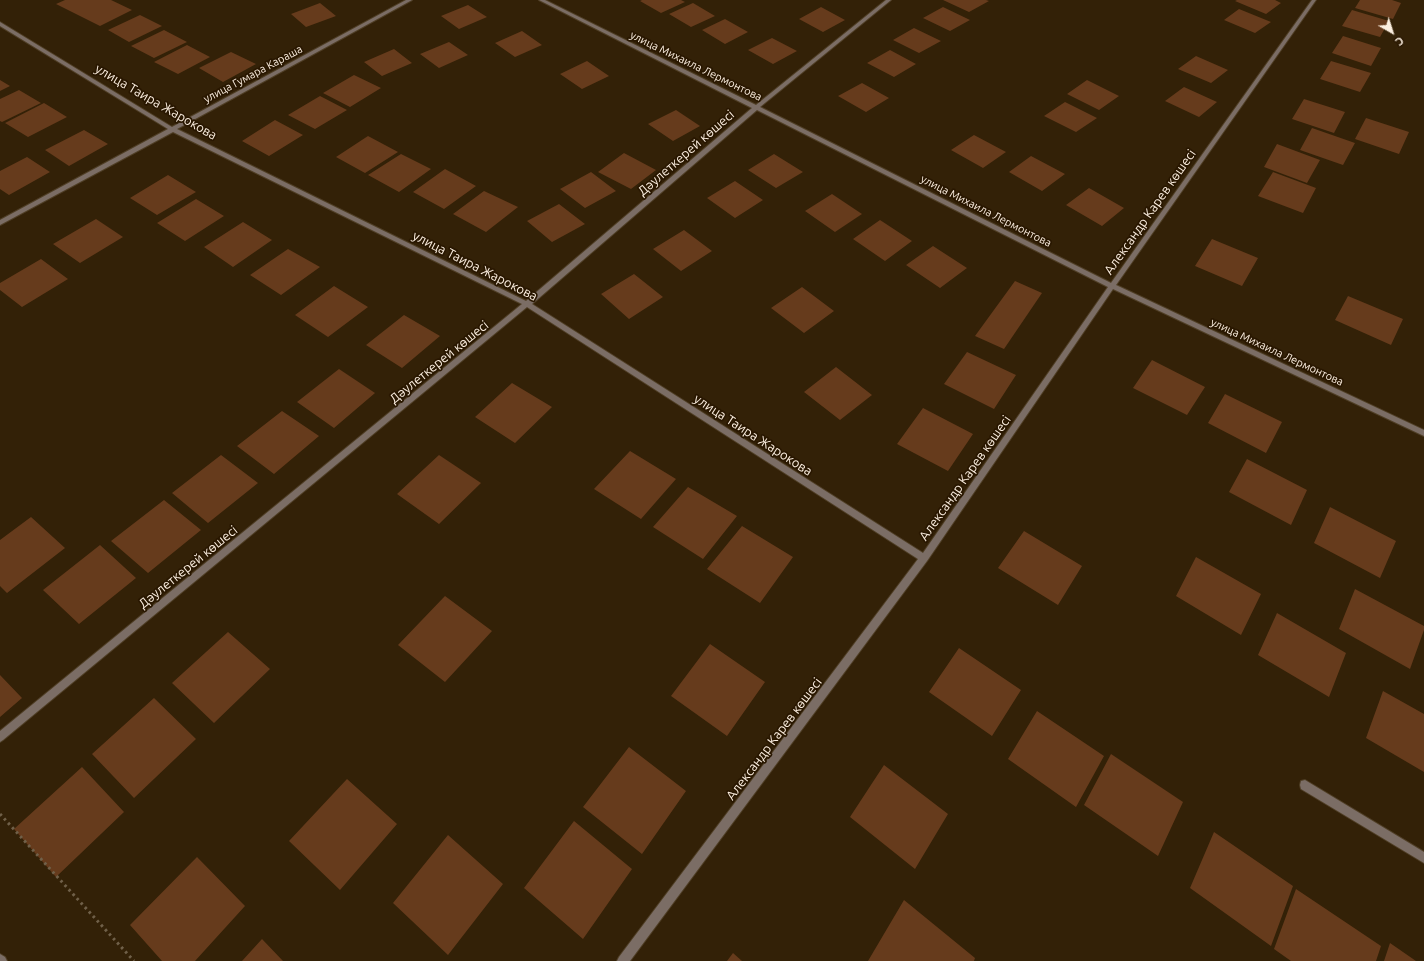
<!DOCTYPE html>
<html>
<head>
<meta charset="utf-8">
<style>
	body { margin:0 }
	#map { position:relative; width:1424px; height:961px; overflow:hidden; background:#332107; font-family:Ubuntu,sans-serif }
	canvas { display:block }
	.north { position:absolute; left:1372px; top:12px; width:40px; height:40px; -webkit-text-stroke:3px #291700; paint-order:stroke; rotate:141deg; font-size:11px; font-weight:700; line-height:16px; text-align:center; color:#fcefe0 }
	.north::after { content:''; display:block; margin:auto; width:14px; height:18px; background:#fcefe0; clip-path:polygon(50% 0,100% 100%,50% 72%,0 100%) }
</style>
</head>
<body>
<div id="map">
<canvas width="1424" height="961"></canvas>
<div class="north">С</div>
</div>
<script>
const c = document.querySelector('canvas').getContext('2d');
c.lineJoin = 'round';
function fillPath(path, color) {
  c.fillStyle = color;
  c.fill(path, 'evenodd');
}
function trace(path, color, width, dash) {
  c.strokeStyle = color;
  c.lineWidth = width;
  c.lineCap = dash ? 'butt' : 'round';
  c.setLineDash(dash || []);
  c.stroke(path);
}
function drawText(font, color, halo, rows, align = 'center') {
  c.font = font + ' Ubuntu,sans-serif';
  c.lineWidth = 3.5;
  c.setLineDash([]);
  c.textBaseline = 'middle';
  c.strokeStyle = halo;
  c.fillStyle = color;
  for (const [text, x, y, turn = 0] of rows) {
    c.save();
    c.translate(x, y);
    c.rotate((+turn || 0) * Math.PI / 180);
    c.textAlign = isNaN(turn) ? turn : align;
    if (halo) c.strokeText(text, 0, 0);
    c.fillText(text, 0, 0);
    c.restore();
  }
}
fillPath(new Path2D(`
	M65,0h46l21,10 -32,16 -44,-22z
	M642,0h39l4,2 -24,11 -21,-12z
	M943,0h43l3,1 -20,11z
	M1237,0h38l6,3 -15,11 -31,-13z
	M1360,0h32l9,3 -8,16 -38,-11z
	M320,3l16,13 -30,11 -15,-13z
	M693,3l22,13 -24,11 -22,-13z
	M468,5l19,12 -28,12 -18,-13z
	M821,7l24,13 -22,12 -24,-13z
	M943,7l27,13 -20,11 -27,-13z
	M1239,9l32,13 -16,11 -31,-13z
	M1352,10l37,11 -9,16 -38,-11z
	M140,15l22,11 -33,16 -21,-12z
	M725,19l23,13 -23,12 -23,-14z
	M914,28l27,13 -22,12 -26,-13z
	M164,30l23,12 -33,16 -23,-12z
	M522,31l20,14 -27,12 -20,-14z
	M1343,36l38,12 -10,18 -39,-13z
	M772,38l25,13 -24,13 -25,-14z
	M449,42l19,13 -29,13 -19,-14z
	M187,45l23,12 -32,17 -24,-12z
	M394,49l18,14 -30,13 -18,-14z
	M890,50l26,14 -22,13 -27,-14z
	M231,52l25,12 -33,18 -24,-14z
	M1196,56l32,14 -17,13 -33,-14z
	M587,61l22,15 -27,13 -22,-15z
	M1331,61l40,12 -11,19 -40,-13z
	M354,75l27,13 -31,19 -27,-14z
	M0,80l10,6 -10,5z
	M1087,80l32,16 -20,14 -32,-16z
	M862,83l27,15 -23,14 -28,-16z
	M1184,87l33,15 -18,15 -34,-16z
	M19,90l22,13 -39,19 -2,-1v-22z
	M320,96l27,14 -32,19 -27,-14z
	M1304,99l41,13 -11,21 -42,-14z
	M1065,102l32,16 -21,14 -32,-16z
	M44,103l23,14 -39,20 -23,-14z
	M676,110l24,16 -27,15 -25,-17z
	M1366,118l43,14 -10,22 -44,-15z
	M275,120l28,15 -34,21 -27,-15z
	M1312,128l43,15 -12,22 -43,-15z
	M84,130l24,14 -39,22 -24,-16z
	M974,135l32,17 -23,16 -32,-18z
	M368,136l30,16 -33,21 -29,-16z
	M1277,144l43,16 -13,23 -43,-16z
	M624,153l32,17 -25,19 -33,-17z
	M401,154l30,15 -32,23 -31,-17z
	M774,154l29,18 -27,16 -28,-18z
	M1031,156l34,18 -23,17 -33,-19z
	M27,157l23,15 -41,23 -9,-6v-18z
	M445,169l31,17 -32,23 -31,-17z
	M591,172l25,19 -31,17 -25,-19z
	M1273,172l43,16 -13,25 -45,-17z
	M168,175l28,17 -39,23 -27,-17z
	M735,181l28,19 -28,18 -28,-20z
	M1089,188l35,20 -22,18 -36,-21z
	M484,191l34,16 -32,25 -33,-18z
	M832,194l30,20 -27,18 -30,-21z
	M196,199l28,17 -39,25 -28,-18z
	M559,204l26,20 -33,18 -25,-21z
	M96,219l27,18 -43,26 -27,-19z
	M880,220l32,21 -27,20 -32,-22z
	M243,222l29,18 -39,27 -29,-20z
	M684,230l28,21 -31,20 -28,-22z
	M1212,239l46,19 -16,28 -47,-20z
	M933,246l34,22 -27,20 -34,-23z
	M288,249l32,18 -39,28 -31,-20z
	M41,259l27,20 -46,28 -22,-17v-7z
	M634,274l29,23 -34,22 -28,-25z
	M1015,281l27,12 -38,56 -29,-13z
	M334,286l34,21 -40,30 -33,-22z
	M802,287l32,24 -30,22 -33,-25z
	M1348,296l55,23 -12,26 -56,-25z
	M404,315l36,21 -38,32 -36,-23z
	M967,352l49,23 -22,34 -50,-25z
	M1152,360l53,27 -18,28 -54,-27z
	M836,367l36,28 -32,25 -36,-28z
	M339,369l36,24 -41,35 -37,-26z
	M512,383l40,24 -37,36 -40,-26z
	M1225,394l57,28 -16,31 -58,-30z
	M923,408l50,26 -25,37 -51,-27z
	M282,411l37,25 -45,38 -37,-28z
	M630,451l46,28 -35,40 -47,-30z
	M221,455l37,28 -50,40 -36,-30z
	M439,455l42,28 -42,41 -42,-30z
	M1247,459l60,31 -16,35 -62,-33z
	M688,487l49,29 -34,43 -50,-32z
	M164,500l37,30 -53,43 -37,-32z
	M1330,507l66,34 -16,37 -66,-35z
	M31,517l34,31 -58,45 -7,-7v-46z
	M742,526l51,31 -33,46 -53,-34z
	M1024,531l58,35 -24,39 -60,-37z
	M100,545l36,33 -57,46 -36,-34z
	M1196,557l65,37 -20,41 -65,-39z
	M1355,589l69,37v4l-14,39 -71,-40z
	M445,596l47,35 -47,51 -47,-37z
	M1277,613l69,40 -17,44 -71,-42z
	M228,632l42,37 -56,54 -42,-40z
	M710,644l55,38 -38,54 -56,-40z
	M959,648l62,42 -29,46 -63,-44z
	M0,675l22,23 -22,19z
	M1383,691l41,23v58l-58,-34z
	M154,698l42,41 -62,59 -42,-44z
	M1037,711l67,45 -28,51 -68,-48z
	M629,747l57,44 -44,63 -59,-47z
	M1111,754l72,48 -25,54 -74,-51z
	M884,765l64,49 -33,55 -65,-52z
	M82,767l42,45 -68,65 -42,-48z
	M347,779l50,45 -57,66 -51,-49z
	M574,821l58,48 -49,70 -59,-51z
	M1214,832l79,54 -22,60 -81,-58z
	M448,835l55,49 -55,71 -55,-52z
	M197,857l48,49 -50,55h-33l-32,-36z
	M1296,889l85,57 -5,15h-85l-17,-12z
	M904,900l71,58 -1,3h-106z
	M262,939l21,22h-41z
	M1390,943l26,18h-32z
	M733,953l9,8h-15z`), '#663b1c');
const minor = new Path2D(`
	M406,0h6l-235,129 349,172 226,-193 -213,-108h6l211,105 130,-105h5l-131,107 351,176 201,-283h4l-200,285 308,145v6l-311,-147 -186,272 -297,400h-13l2,-4 299,-398 -391,-252 -524,433 -3,2v-11l522,-427 -349,-172 -173,93v-5l168,-91 -168,-103v-4l172,105zM757,110l351,177 -185,266 -391,-249z
	M1305,780l119,72v11l-123,-74 -1,-4 1,-4z
	M0,954l5,3 2,4h-7z`);
trace(minor, '#4f3e25', 2);
trace(new Path2D(`
	M0,814l134,147`), '#706049', 3, [2.5, 3.5]);
fillPath(minor, '#7b6d65');
drawText('11px', '#fcefe0', '#291700', [
	["улица Михаила Лермонтова",696,66,26],
	["улица Гумара Караша",253,74,-28],
	["улица Михаила Лермонтова",986,211,27],
	["улица Михаила Лермонтова",1277,352,25]
]);
drawText('13px', '#fcefe0', '#291700', [
	["улица Таира Жарокова",156,102,30],
	["Дәулеткерей көшесі",686,153,-41],
	["Александр Карев көшесі",1150,212,-55],
	["улица Таира Жарокова",475,266,27],
	["Дәулеткерей көшесі",439,362,-39],
	["улица Таира Жарокова",753,435,33],
	["Александр Карев көшесі",965,478,-55],
	["Дәулеткерей көшесі",188,567,-39],
	["Александр Карев көшесі",774,739,-53]
]);
</script>
</body>
</html>
